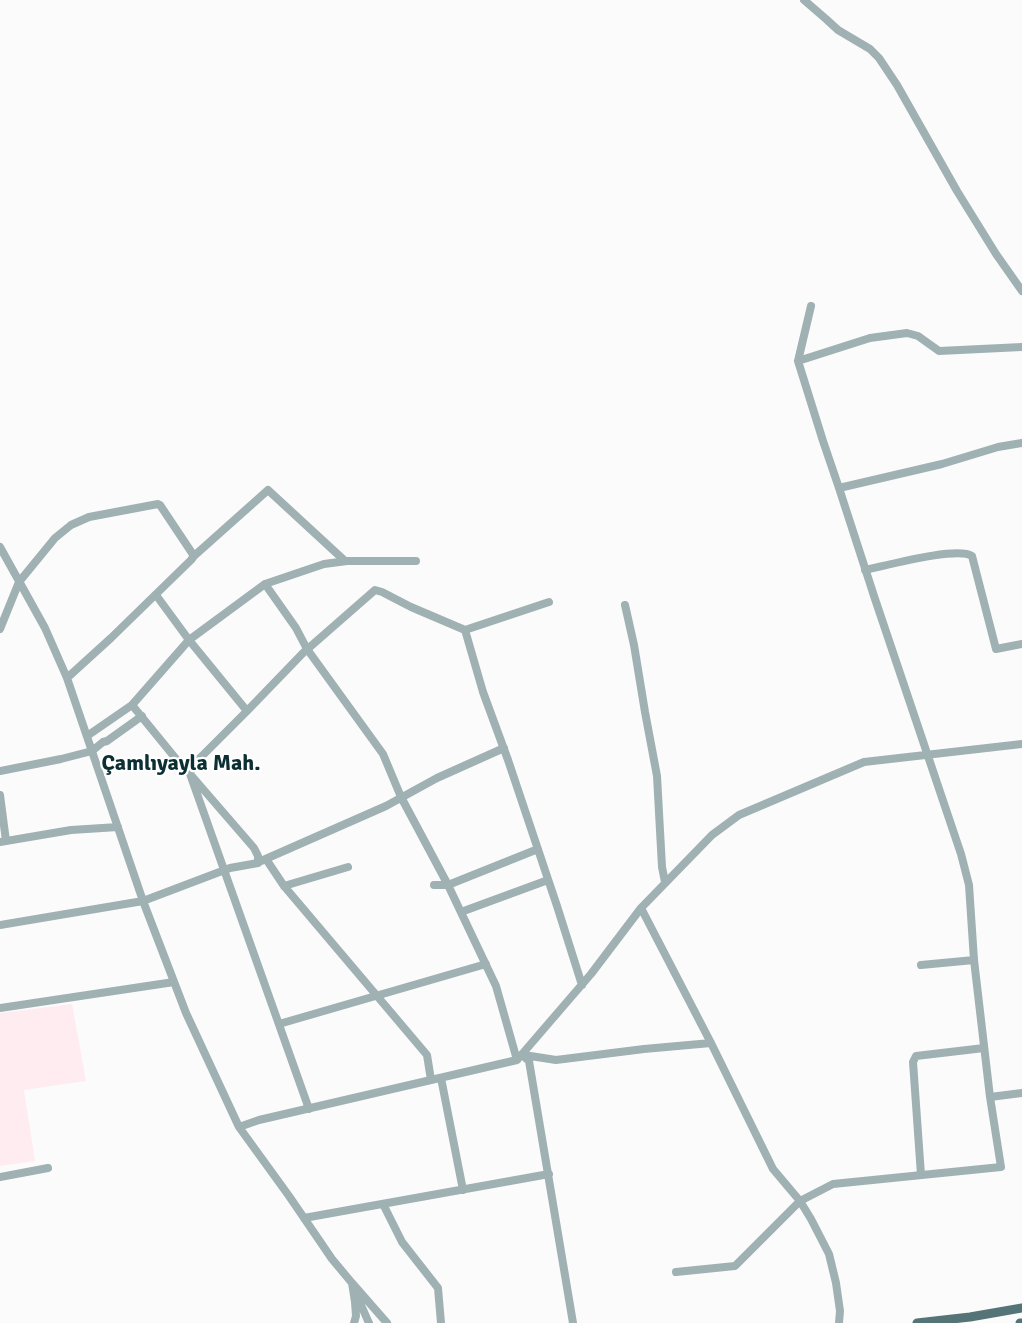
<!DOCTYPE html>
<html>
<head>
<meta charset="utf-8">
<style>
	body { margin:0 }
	canvas { display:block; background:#fbfbfb }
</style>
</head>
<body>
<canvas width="1022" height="1323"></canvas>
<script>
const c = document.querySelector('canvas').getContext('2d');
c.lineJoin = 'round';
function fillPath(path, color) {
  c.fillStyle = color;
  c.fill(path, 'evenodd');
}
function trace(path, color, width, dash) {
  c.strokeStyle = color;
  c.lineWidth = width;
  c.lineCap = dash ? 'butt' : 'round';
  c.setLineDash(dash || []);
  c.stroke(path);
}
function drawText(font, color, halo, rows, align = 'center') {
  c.font = font + ' Signika,sans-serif';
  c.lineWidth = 4.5;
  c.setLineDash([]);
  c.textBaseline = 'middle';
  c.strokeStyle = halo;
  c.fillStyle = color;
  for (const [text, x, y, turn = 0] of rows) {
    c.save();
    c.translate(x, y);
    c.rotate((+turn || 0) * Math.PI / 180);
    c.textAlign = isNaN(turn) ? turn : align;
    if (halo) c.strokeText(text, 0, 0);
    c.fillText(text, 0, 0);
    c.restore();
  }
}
fillPath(new Path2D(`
	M72,1004l14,77 -62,9 11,71 -35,5v-153z`), '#ffecf0');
trace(new Path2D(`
	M804,0l22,19 12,11 32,19 9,9 18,27 60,106 39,63 26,37
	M811,306l-13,55 25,80 16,47 36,111 86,255 8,31 5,75 -53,5
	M798,361l72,-23 37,-5 11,3 21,15 83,-4
	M839,488l103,-24 56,-17 24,-4
	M0,547l45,81 22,50 76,223 43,112 53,114 50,69 43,63 20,24 3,19 1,14 -2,7
	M194,556l74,-66 77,71
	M865,570c20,-4 92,-24 107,-14l24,93 26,-5
	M265,584l31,44 11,21 76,105 18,43 47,88 90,-36
	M625,605l9,40 11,67 12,64 5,91 3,15
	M0,629l19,-47 36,-44 16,-13 18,-8 69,-13 2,1 34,51 -3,4 -80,78 -44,40
	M465,630l18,62 25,68 49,146 25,79
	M132,705l57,-65 -33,-45
	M247,711l56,-58 72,-63 7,2 29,15 54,23 84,-28
	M87,736l45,-31 49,60 9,9 119,335
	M0,771l61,-12 31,-8 11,-9 4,-1 35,-25
	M0,795l6,46
	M0,842l71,-12 47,-3
	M266,859l18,27 143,169 4,25
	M261,861l125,-55 51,-28 67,-30
	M434,885h14l48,101 21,74
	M284,886l64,-19
	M641,908l70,135 62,126 27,32 11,18 18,35 7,29 4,28 -1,12
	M461,912l87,-32
	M0,925l143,-24 87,-33 28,-5v-7l-4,-8 -64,-74 2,-8 55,-55 -58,-71 76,-56 59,-20 23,-3h69
	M0,1008l174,-26
	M279,1024l207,-60
	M522,1055l7,6 44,262
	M524,1055l32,5 88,-11 67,-6
	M441,1078l22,112
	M990,1097l32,-4
	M239,1127l20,-7 258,-60 74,-86 50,-66 71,-73 27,-20 125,-53 158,-18
	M921,1175l-8,-113 3,-6 68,-8
	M0,1177l48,-9
	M383,1204l19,38 36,46 3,35
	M304,1218l245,-44
	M676,1272l59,-6 65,-65 33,-17 168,-17 -11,-70 -16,-137
	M352,1283l35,40
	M357,1296l12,27`), '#a0b1b3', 8);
trace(new Path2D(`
	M917,1323l53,-6 52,-9
	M1020,1323h2`), '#557478', 9);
drawText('bold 22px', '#0c2f33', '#fff', [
	["Çamlıyayla Mah.",181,764]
]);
</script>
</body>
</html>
